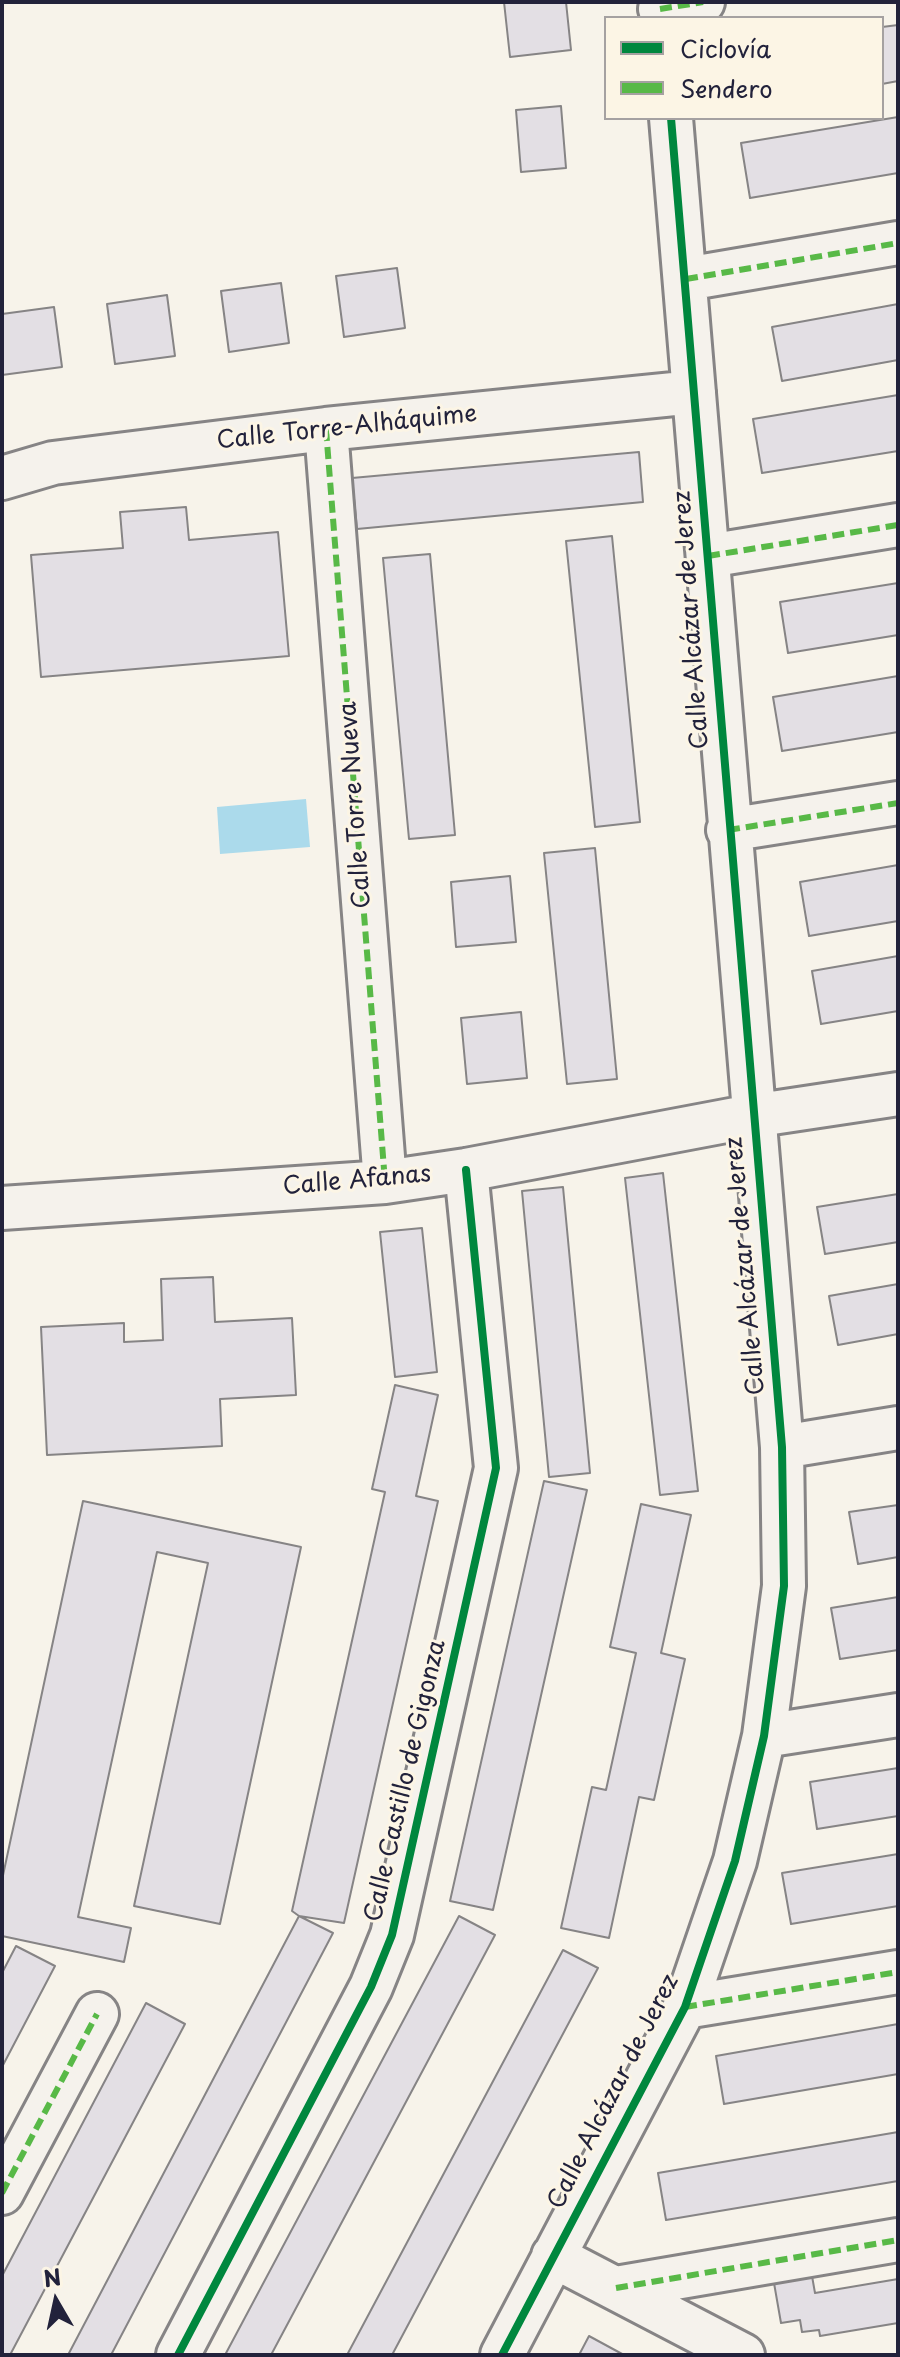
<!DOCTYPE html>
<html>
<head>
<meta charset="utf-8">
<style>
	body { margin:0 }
	#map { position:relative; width:900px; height:2357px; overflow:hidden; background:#f7f3ea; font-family:"Playpen Sans",sans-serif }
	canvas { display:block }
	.frame { position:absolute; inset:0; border:4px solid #22223b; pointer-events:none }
	.legend { position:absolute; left:604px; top:16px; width:280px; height:104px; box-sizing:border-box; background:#fcf5e5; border:2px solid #a5a1a1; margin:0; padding:10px 14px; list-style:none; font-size:24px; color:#22223b }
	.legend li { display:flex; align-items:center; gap:16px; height:40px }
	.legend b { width:40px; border:2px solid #a5a1a1 }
	.north { position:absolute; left:16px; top:2261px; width:80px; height:80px; -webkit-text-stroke:6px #fcf5e5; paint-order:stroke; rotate:351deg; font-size:22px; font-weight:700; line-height:32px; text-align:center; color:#22223b }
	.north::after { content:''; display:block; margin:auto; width:28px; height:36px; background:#22223b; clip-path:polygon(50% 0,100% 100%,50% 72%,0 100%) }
</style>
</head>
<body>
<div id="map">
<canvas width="900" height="2357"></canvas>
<div class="frame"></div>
<ul class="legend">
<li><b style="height:10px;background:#00873e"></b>Ciclovía</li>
<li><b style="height:10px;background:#58b947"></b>Sendero</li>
</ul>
<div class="north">N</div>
</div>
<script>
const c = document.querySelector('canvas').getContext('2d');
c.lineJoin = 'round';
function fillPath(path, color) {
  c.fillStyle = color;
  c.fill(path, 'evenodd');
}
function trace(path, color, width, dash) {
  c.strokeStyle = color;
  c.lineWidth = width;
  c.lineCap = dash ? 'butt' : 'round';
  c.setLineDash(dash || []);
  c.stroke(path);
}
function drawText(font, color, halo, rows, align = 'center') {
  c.font = font + ' "Playpen Sans",sans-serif';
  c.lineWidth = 6;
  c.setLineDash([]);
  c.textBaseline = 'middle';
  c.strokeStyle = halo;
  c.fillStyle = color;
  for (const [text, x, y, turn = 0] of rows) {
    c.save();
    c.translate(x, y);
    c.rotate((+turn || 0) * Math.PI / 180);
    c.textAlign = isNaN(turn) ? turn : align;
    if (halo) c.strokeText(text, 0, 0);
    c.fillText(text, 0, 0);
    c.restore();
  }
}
fillPath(new Path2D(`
	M306,799l4,48 -90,7 -3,-47z`), '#abdaeb');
const building = new Path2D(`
	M504,2h62l5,48 -61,7z
	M898,25v56l-16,3v-57z
	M561,106l5,62 -45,4 -5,-62z
	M898,117v56l-148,25 -9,-55z
	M397,268l8,60 -61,9 -8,-61z
	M281,283l8,60 -60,9 -8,-61z
	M167,295l8,61 -60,8 -8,-60z
	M898,304v56l-116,21 -10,-54z
	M54,307l8,60 -60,8v-61z
	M898,395v56l-136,22 -9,-54z
	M639,452l4,50 -286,27 -5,-51z
	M186,507l3,33 89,-8 11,124 -248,21 -10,-122 92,-7 -3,-36z
	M612,536l28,286 -45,5 -29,-286z
	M430,554l25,281 -46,4 -26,-281z
	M898,583v52l-110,18 -8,-51z
	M898,676v56l-116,19 -9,-54z
	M595,848l22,231 -50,5 -23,-231z
	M898,865v56l-89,15 -9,-54z
	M510,876l6,66 -60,5 -5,-65z
	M898,956v55l-77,13 -9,-53z
	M521,1012l6,66 -60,6 -6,-66z
	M663,1173l35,318 -38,4 -35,-317z
	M563,1187l27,286 -41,4 -27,-286z
	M898,1194v48l-73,12 -8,-47z
	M422,1228l15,144 -42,5 -15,-145z
	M213,1277l2,45 77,-4 4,77 -76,4 2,47 -175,9 -6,-128 83,-4v19l39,-2 -2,-61z
	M898,1284v50l-60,11 -9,-49z
	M395,1385l43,10 -22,101 22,5 -94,422 -45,-7 -7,-5 93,-419 -13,-3z
	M544,1481l43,9 -94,420 -43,-9z
	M83,1501l218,46 -81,377 -86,-18 74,-343 -51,-11 -79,365 53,11 -7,34 -122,-26v-56z
	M641,1504l50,11 -30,138 24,6 -31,141 -15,-3 -30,141 -48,-10 31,-141 14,3 30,-137 -26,-6z
	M898,1505v52l-40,7 -9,-52z
	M898,1597v53l-58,9 -9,-51z
	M898,1768v48l-81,13 -7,-47z
	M898,1854v52l-107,18 -9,-51z
	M299,1916l34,17 -222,422h-43z
	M459,1916l36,19 -224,420h-46z
	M16,1946l39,20 -53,101v-94z
	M563,1950l35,18 -206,387h-45z
	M146,2003l39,21 -175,331h-8v-79z
	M898,2024v50l-174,30 -8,-48z
	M898,2132v49l-232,39 -8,-47z
	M812,2276l3,17 83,-14v44l-78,13 -1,-6 -17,2 -2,-12 -19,3 -7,-40z
	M589,2336l35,19h-45z`);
fillPath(building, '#e3dfe4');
trace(building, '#868485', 2);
const minor = new Path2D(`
	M660,9l43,-7
	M686,279l212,-36
	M326,429l59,753
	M2,478l51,-15 273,-34 368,-37
	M708,556l190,-31
	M728,830l170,-27
	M2,1208l383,-26 81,-12 286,-54 146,-22
	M782,1447l116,-19
	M764,1736l134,-21
	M685,2007l213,-35
	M2,2193l95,-179
	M553,2256l190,99
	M616,2288l282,-48
	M178,2355l193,-368 21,-52 104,-467 -30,-298
	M502,2355l183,-348 50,-146 29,-125 20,-150 -2,-139 -111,-1329`);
trace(minor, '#868485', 48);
trace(minor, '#f5f2ec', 42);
trace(new Path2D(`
	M660,9l43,-7
	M686,279l212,-36
	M326,429l59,753
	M708,556l190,-31
	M728,830l170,-27
	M685,2007l213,-35
	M2,2193l95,-179
	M616,2288l282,-48`), '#58b947', 6, [12, 6]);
trace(new Path2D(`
	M178,2355l193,-368 21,-52 104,-467 -30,-298
	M502,2355l183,-348 50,-146 29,-125 20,-150 -2,-139 -111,-1329`), '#00873e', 8);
drawText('24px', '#22223b', '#fcf5e5', [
	["Calle Torre-Alháquime",347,428,-6],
	["Calle Alcázar de Jerez",692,620,-94],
	["Calle Torre Nueva",356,805,-94],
	["Calle Afanas",357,1181,-5],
	["Calle Alcázar de Jerez",746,1266,-95],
	["Calle Castillo de Gigonza",406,1781,-77],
	["Calle Alcázar de Jerez",614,2092,-63]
]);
</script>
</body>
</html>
